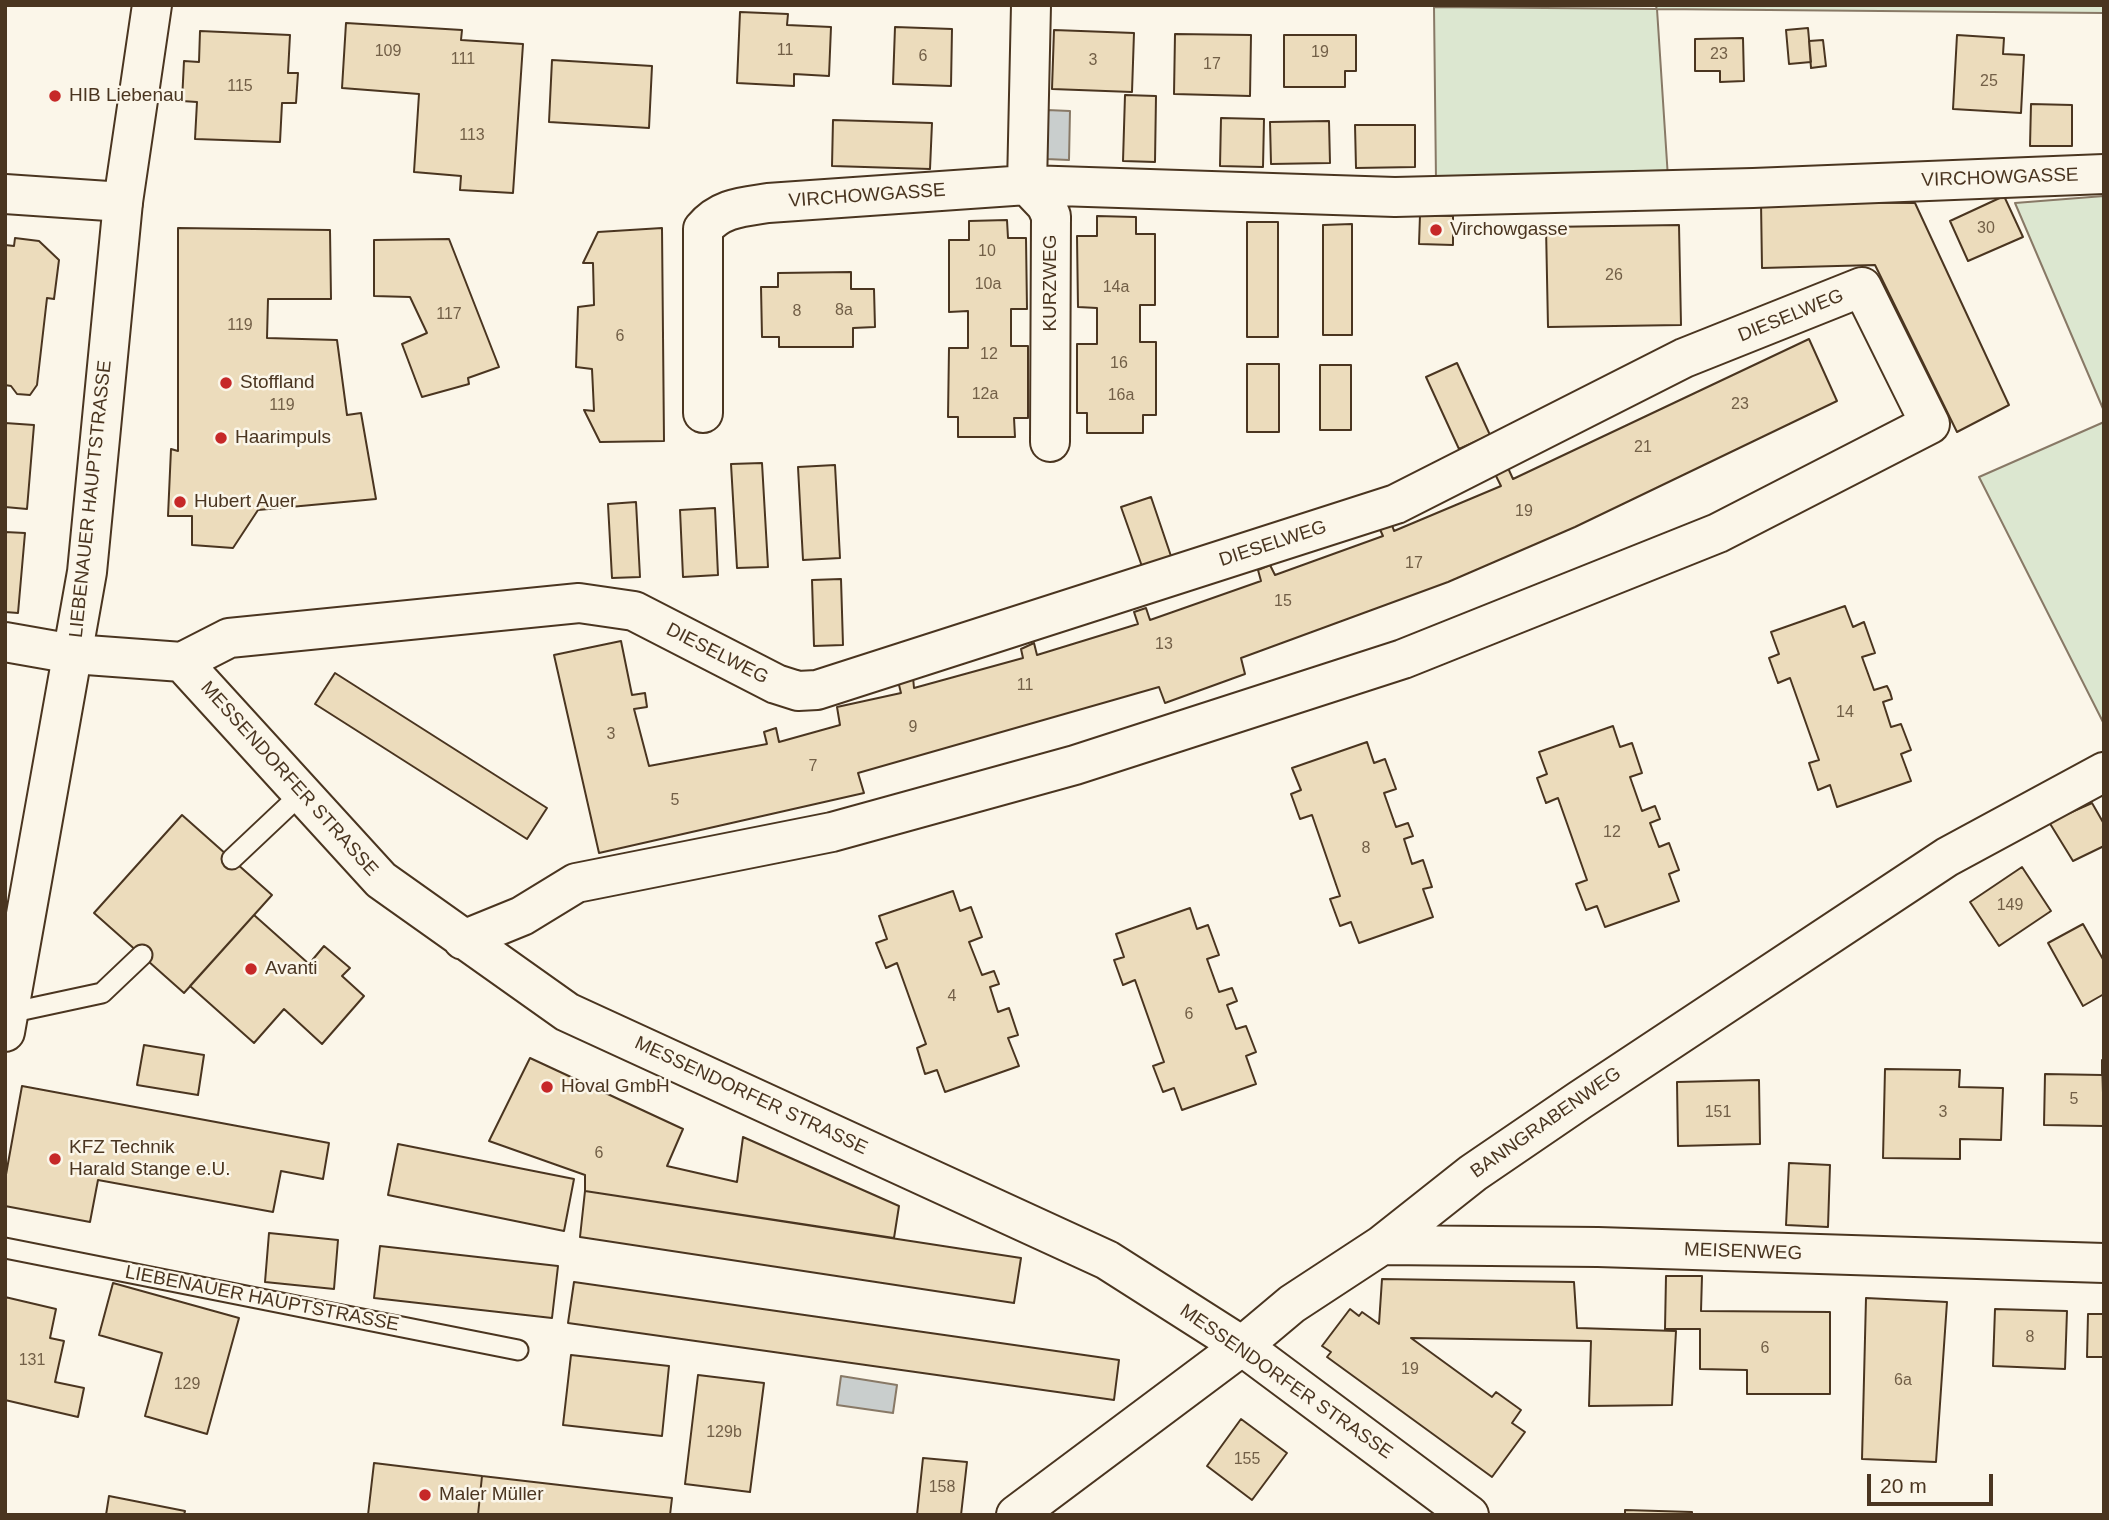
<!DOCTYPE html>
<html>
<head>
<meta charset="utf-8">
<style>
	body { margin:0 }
	#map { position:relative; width:2109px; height:1520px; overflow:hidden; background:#fbf6e9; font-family:Helvetica,sans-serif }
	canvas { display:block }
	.frame { position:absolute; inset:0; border:7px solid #4a3520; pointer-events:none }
	.scale { position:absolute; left:1867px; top:1474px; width:126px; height:32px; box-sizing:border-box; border:4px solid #4a3520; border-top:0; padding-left:9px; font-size:21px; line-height:24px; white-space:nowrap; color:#4a3520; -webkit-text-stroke:5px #fbf6e9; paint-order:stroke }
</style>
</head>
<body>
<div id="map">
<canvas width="2109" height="1520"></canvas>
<div class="frame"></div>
<div class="scale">20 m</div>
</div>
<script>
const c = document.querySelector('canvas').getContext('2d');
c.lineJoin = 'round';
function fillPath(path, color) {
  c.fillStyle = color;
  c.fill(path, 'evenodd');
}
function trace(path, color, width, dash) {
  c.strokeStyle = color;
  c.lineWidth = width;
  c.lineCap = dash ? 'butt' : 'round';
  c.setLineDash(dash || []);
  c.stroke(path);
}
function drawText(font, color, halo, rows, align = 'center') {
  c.font = font + ' Helvetica,sans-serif';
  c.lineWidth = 5;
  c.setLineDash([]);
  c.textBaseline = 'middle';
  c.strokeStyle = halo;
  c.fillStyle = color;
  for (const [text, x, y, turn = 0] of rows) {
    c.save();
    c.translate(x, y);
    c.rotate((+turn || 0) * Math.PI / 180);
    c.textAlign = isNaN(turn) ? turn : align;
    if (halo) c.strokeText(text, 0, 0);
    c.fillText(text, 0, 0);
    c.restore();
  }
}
const green = new Path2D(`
	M1657,5h447v8l-447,-4 11,169 -232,3 -2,-174 222,2z
	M2104,196v215l-89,-208z
	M2104,422v302l-125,-247z`);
fillPath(green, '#dce7d0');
trace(green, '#887966', 2);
const water = new Path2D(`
	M1047,110l23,1 -1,49 -23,-1z
	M841,1376l56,9 -4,28 -56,-8z`);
fillPath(water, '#c9cecd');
trace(water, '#887966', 2);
const building = new Path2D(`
	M740,12l48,2 -1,11 44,2 -2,49 -35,-2v12l-57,-3z
	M346,23l116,7 -1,10 62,4 -10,149 -53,-3 1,-14 -47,-4 5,-78 -77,-6z
	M895,27l57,2 -1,57 -58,-2z
	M1808,28l3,34 -22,2 -3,-34z
	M1054,30l80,3 -2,59 -80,-3z
	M200,31l90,4 -2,38h10l-2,30h-14l-2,39 -85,-3 2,-37 -15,-1 2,-40 15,1z
	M1175,34l76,1 -1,61 -76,-2z
	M1284,35h72v36h-11v16h-61z
	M1957,35l47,3 -1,16 21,1 -3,58 -68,-4z
	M1743,38l1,43 -24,1v-11h-25v-32z
	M1823,40l3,26 -15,2 -2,-27z
	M552,60l100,6 -3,62 -100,-6z
	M1125,95l31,1 -1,66 -32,-1z
	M2031,104l41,1v41h-42z
	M1221,118l43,1 -1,48 -43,-1z
	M833,120l99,3 -2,46 -98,-3z
	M1329,121l1,42 -59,1 -1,-42z
	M1355,125h60v42l-59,1z
	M2004,196l19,41 -55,24 -18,-40z
	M1761,202l154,1 94,202 -52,27 -82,-167 -113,3z
	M1420,215l33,1v29l-34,-1z
	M1097,216l39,1v17h19v71h-15v37h16v73h-13v18h-56v-20h-10v-69h20v-36l-19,-1 -1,-71h20z
	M1007,220l1,18h18l1,71h-16v37h17v72h-14l1,19h-57v-20h-10l1,-69h19v-37l-19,1v-72h20v-19z
	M1247,222h31v115h-31z
	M1352,224v111h-29v-110z
	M1679,225l2,100 -133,2 -2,-100z
	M178,228l152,2 1,69h-63l-1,39 70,2 10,75 14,-2 15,86 -118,11 -25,38 -41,-3v-29h-24l3,-67 7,2z
	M662,228l2,213 -64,1 -16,-32 10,1 -2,-42 -16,-2 2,-60 16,-2 -1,-42h-10l15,-31z
	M15,238l24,3 20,19 -5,39 -7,-1 -10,87 -7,10 -13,-1 -6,-8 -6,-1v-140l9,1z
	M449,239l50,128 -31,11 1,6 -47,13 -20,-53 25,-11 -17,-36 -36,-1v-56z
	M851,272v17h23l1,38 -22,1v19h-74v-10h-17l-1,-50h17v-14z
	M1809,339l28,62 -262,126 -127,55 -207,76 4,16 -80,29 -6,-16 -301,86 6,20 -265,60 -45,-198 67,-14 11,54 13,-2 2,14 -13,2 15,57 118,-22 -3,-12 12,-4 3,14 61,-17 -3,-18 64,-14 -3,-12 15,-4 1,11 109,-30 -2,-9 13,-6 3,12 101,-31 -4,-12 12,-4 4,12 111,-39 -3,-11 12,-5 5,10 108,-39 -6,-13 13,-4 4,12 107,-45 -6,-12 13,-6 5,11z
	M1457,363l33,72 -31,14 -33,-72z
	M1247,364h32v68h-32z
	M1320,365h31v65h-31z
	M5,423l29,2 -7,84 -22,-2z
	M762,463l6,104 -31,1 -6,-104z
	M835,465l5,93 -37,2 -5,-93z
	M1151,497l22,65 -29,10 -23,-65z
	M636,502l4,75 -28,1 -4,-74z
	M715,508l3,67 -35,2 -3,-67z
	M5,532l20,1 -7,80 -13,-1z
	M841,579l2,66 -29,1 -2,-66z
	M1845,606l8,21 11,-5 11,31 -13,4 12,33 13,-4 3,6 2,7 -9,3 8,25 10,-3 10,26 -10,4 10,27 -74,26 -7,-22 -12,5 -9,-27 10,-3 -29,-82 -12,5 -9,-25 10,-4 -8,-22z
	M335,673l212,135 -20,31 -212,-135z
	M1613,726l7,21 12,-4 10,30 -12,4 12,34 13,-5 5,13 -10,4 9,24 10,-4 10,27 -10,4 10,27 -74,26 -8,-21 -11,4 -10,-26 11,-4 -29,-82 -12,5 -9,-25 10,-4 -8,-22z
	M1367,742l7,21 11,-4 11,30 -12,4 12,34 12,-4 5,13 -9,3 8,25 11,-4 9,27 -9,2 10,28 -74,26 -8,-21 -11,4 -10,-27 10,-3 -28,-81 -12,4 -9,-25 10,-4 -9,-22z
	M2092,803l12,21v22l-31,15 -24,-39z
	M182,815l90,80 -88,98 -90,-80z
	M2022,867l29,44 -52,35 -29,-44z
	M953,891l7,20 11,-4 11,30 -13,5 13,33 12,-4 5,13 -9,3 8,25 11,-4 9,27 -10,3 11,28 -74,26 -8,-22 -12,4 -8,-26 9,-4 -29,-81 -11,5 -10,-25 11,-4 -8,-23z
	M1190,908l7,21 11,-4 11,30 -12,4 12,33 13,-4 5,13 -10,4 9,24 10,-3 10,26 -10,4 10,28 -74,26 -8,-22 -11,4 -10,-26 11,-4 -29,-82 -12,5 -9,-25 10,-3 -8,-23z
	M254,915l55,49 15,-18 26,22 -8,8 22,20 -42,48 -38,-35 -30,34 -64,-57z
	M2083,924l21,37v33l-21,12 -35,-63z
	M144,1045l60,10 -6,40 -61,-10z
	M530,1058l153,71 -16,37 70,16 6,-45 156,69 -5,32 -309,-47v-16l-96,-34z
	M2102,1060l2,66 -60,-1 1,-51 57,1z
	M1885,1069l75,1 -1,17 44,1 -2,52 -41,-1v20l-77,-1z
	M1759,1080l1,64 -82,2 -1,-64z
	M22,1086l307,57 -6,36 -42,-8 -8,41 -175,-32 -8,42 -85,-16v-26z
	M398,1144l176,35 -10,52 -176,-36z
	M1789,1163l41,2 -2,62 -42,-2z
	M585,1191l436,67 -7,45 -434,-66z
	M269,1233l69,7 -4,49 -69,-7z
	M380,1246l178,20 -6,52 -178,-20z
	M1666,1276h36l-1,35 129,1v82h-83v-24l-47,-1v-40h-35z
	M1382,1279l192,3 3,46 99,3 -4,74 -83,1 2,-65 -180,-3 81,59 4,-5 25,18 -9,13 13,9 -33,45 -165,-120 4,-5 -9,-6 28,-37 9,7 3,-4 17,12z
	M574,1282l545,78 -5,40 -546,-77z
	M113,1283l126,35 -32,116 -62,-18 17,-63 -63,-18z
	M5,1297l51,12 -6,29 14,3 -9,41 29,6 -6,29 -73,-17z
	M1866,1298l81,4 -11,160 -74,-3z
	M1995,1309l72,2 -2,58 -72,-3z
	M2088,1314h16v43h-17z
	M571,1355l98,11 -7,70 -99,-11z
	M698,1375l66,8 -14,109 -65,-8z
	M1241,1419l46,34 -35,47 -45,-34z
	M923,1458l44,4 -6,53h-44z
	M374,1463l108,13 -4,39h-110z
	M482,1476l190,22 -2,17h-192z
	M109,1496l76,15 -1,4h-78z
	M1625,1510l67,2v3h-67z`);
fillPath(building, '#ecdcbc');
trace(building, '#4a3520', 2);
const service = new Path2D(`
	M232,859l70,-66
	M9,1013l93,-20 40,-38
	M5,1248l513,102`);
const minor = new Path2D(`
	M1031,5l-4,180 19,20 5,11 -1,226
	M5,194l118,8
	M703,413v-184c17,-21 39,-22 65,-26l259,-18 368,12 358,-9 351,-14
	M5,642l68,12 109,8 199,218 186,132 540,248 135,86 227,169
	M182,662l47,-24 350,-35 55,8 142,73 22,7 19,-1 579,-186 288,-146 178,-71 68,137 -212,109 -315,126 -328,106 -243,67 -256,51 -54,33 -59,24
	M1382,1245l216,2 506,16
	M1016,1515l226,-169 50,-42 90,-59 91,-72 107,-73 367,-243 157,-85`);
const primary = new Path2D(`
	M5,1032l82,-460 36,-370 29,-197`);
trace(service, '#4a3520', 23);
trace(minor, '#4a3520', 42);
trace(primary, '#4a3520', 42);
trace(service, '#fbf6e9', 19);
trace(minor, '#fbf6e9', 38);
trace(primary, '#fbf6e9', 38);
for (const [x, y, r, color] of [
	[55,96,7,"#c62828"],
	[1436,230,7,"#c62828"],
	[226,383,7,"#c62828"],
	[221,438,7,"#c62828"],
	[180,502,7,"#c62828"],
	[251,969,7,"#c62828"],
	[547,1087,7,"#c62828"],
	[55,1159,7,"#c62828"],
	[425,1495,7,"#c62828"]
]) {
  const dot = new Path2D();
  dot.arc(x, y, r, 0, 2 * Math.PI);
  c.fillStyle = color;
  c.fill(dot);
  trace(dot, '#fbf6e9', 2.5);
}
drawText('16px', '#725f47', null, [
	["11",785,51],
	["109",388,52],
	["19",1320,53],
	["23",1719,55],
	["6",923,57],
	["111",463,60],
	["3",1093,61],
	["17",1212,65],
	["25",1989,82],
	["115",240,87],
	["113",472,136],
	["30",1986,229],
	["10",987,252],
	["26",1614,276],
	["10a",988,285],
	["14a",1116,288],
	["8a",844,311],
	["8",797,312],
	["117",449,315],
	["119",240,326],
	["6",620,337],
	["12",989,355],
	["16",1119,364],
	["12a",985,395],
	["16a",1121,396],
	["23",1740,405],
	["119",282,406],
	["21",1643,448],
	["19",1524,512],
	["17",1414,564],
	["15",1283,602],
	["13",1164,645],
	["11",1025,686],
	["14",1845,713],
	["9",913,728],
	["3",611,735],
	["7",813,767],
	["5",675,801],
	["12",1612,833],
	["8",1366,849],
	["149",2010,906],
	["4",952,997],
	["6",1189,1015],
	["5",2074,1100],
	["151",1718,1113],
	["3",1943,1113],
	["6",599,1154],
	["8",2030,1338],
	["6",1765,1349],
	["131",32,1361],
	["19",1410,1370],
	["6a",1903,1381],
	["129",187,1385],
	["129b",724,1433],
	["155",1247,1460],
	["158",942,1488]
]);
drawText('19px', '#4a3520', '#fbf6e9', [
	["HIB Liebenau",69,96],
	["Virchowgasse",1450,230],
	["Stoffland",240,383],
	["Haarimpuls",235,438],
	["Hubert Auer",194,502],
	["Avanti",265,969],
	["Hoval GmbH",561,1087],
	["KFZ Technik",69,1148],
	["Harald Stange e.U.",69,1170],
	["Maler Müller",439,1495]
], 'left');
drawText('19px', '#4a3520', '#fbf6e9', [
	["VIRCHOWGASSE",2000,178,-2],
	["VIRCHOWGASSE",867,196,-4],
	["KURZWEG",1051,283,-90],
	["DIESELWEG",1791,316,-22],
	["LIEBENAUER HAUPTSTRASSE",91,499,-84],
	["DIESELWEG",1273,544,-18],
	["DIESELWEG",717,654,27],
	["MESSENDORFER STRASSE",289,779,48],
	["MESSENDORFER STRASSE",751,1096,25],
	["BANNGRABENWEG",1546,1123,-35],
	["MEISENWEG",1743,1252,2],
	["LIEBENAUER HAUPTSTRASSE",262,1299,11],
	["MESSENDORFER STRASSE",1286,1382,35]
]);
</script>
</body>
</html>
